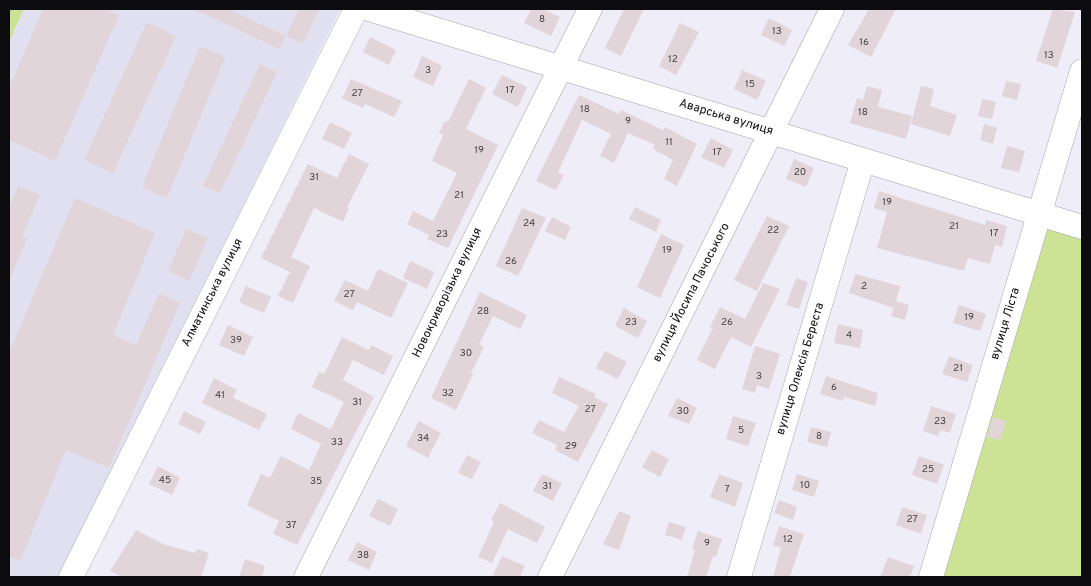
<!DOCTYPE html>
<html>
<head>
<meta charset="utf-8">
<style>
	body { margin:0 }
	#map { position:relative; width:1091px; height:586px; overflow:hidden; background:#eeedf8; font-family:Overpass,sans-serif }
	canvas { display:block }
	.frame { position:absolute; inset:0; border:10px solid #0c0c0f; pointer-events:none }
</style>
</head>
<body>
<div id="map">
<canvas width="1091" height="586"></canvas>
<div class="frame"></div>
</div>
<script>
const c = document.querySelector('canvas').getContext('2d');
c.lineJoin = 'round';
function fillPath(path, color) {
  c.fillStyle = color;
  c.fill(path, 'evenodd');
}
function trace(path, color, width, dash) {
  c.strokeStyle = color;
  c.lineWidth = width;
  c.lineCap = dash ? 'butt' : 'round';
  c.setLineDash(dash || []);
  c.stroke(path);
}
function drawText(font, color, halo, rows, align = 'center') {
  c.font = font + ' Overpass,sans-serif';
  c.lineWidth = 5;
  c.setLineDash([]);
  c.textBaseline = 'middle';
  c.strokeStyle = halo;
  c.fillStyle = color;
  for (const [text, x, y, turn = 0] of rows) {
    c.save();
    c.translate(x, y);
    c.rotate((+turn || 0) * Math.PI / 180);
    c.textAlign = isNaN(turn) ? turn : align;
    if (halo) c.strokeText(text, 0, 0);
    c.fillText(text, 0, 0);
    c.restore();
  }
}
fillPath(new Path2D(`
	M24,9h316l-280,568h-51v-535z`), '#e1e0f1');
fillPath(new Path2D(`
	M9,9h15l-15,33z
	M1039,215l43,12v350h-151z`), '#cce295');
fillPath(new Path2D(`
	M43,9h62l14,6 -64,146 -46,-21v-52z
	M194,9h34l58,27 -7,13z
	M299,9h20l-16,35 -17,-8z
	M531,9h12l17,8 -9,19 -27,-13z
	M624,9h20l-23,47 -16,-8z
	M869,9h27l-25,48 -23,-12z
	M1053,9l22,3 -18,56 -21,-7z
	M769,18l23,12 -8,16 -23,-11z
	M147,22l29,14 -63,137 -29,-13z
	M680,23l19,9 -23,43 -17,-9z
	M370,37l26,13 -7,15 -26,-13z
	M200,46l25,11 -58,141 -25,-11z
	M422,56l20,10 -9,20 -20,-9z
	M260,64l17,8 -57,121 -17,-7z
	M742,70l24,11 -9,19 -23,-11z
	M502,75l25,12 -9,20 -26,-13z
	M351,79l51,22 -8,16 -29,-13 -2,4 -21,-10z
	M469,79l17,9 -20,41 32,16 -50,103 -21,-9 2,-4 -22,-11 6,-13 20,10 24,-48 -25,-12 11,-26 -4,-2 6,-12 3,1z
	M1006,81l15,3 -4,16 -15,-4z
	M867,86l15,4 -4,17 34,9 -6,23 -56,-16 7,-25 6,2z
	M921,86l13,3 -4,17 27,9 -7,21 -39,-12z
	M579,95l40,19 2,-4 42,20 2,-3 32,17 -20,42 -13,-7 9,-19 -20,-11 2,-4 -27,-12 -14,30 -14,-7 11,-22 -29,-14 -24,52 6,3 -8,15 -20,-9z
	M982,99l14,3 -4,17 -14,-3z
	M330,122l22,11 -8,16 -22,-10z
	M984,124l13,4 -4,16 -13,-4z
	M711,138l22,12 -9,18 -23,-11z
	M1007,146l18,5 -6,21 -18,-4z
	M349,154l20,10 -22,43 2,1 -6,14 -29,-14 -23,49 19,9 -17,37 -15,-7 12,-24 -29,-14 47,-94 29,14z
	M794,159l20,9 -8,19 -20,-8z
	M18,186l22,9 -18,41 5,2 -18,44v-75z
	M879,191l106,34 1,-5 21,6 -5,21 -7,-2 -5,19 -22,-6 -4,13 -87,-23 10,-36 -13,-4z
	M75,198l80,35 -42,102 23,10 23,-52 21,10 -71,165 -43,-18 -46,111 -11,-5v-203z
	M635,207l26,13 -5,12 -27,-13z
	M522,208l24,10 -28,58 -22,-10z
	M767,216l22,10 -32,65 -23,-11z
	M552,217l19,10 -6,13 -20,-9z
	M186,229l22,9 -19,43 -21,-10z
	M661,234l23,11 -24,53 -23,-11z
	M410,261l24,11 -7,17 -24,-11z
	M378,269l30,14 -17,35 -34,-16 -4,8 -19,-9 11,-21 23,11z
	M855,274l45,12 -6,22 -45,-15z
	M796,278l12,4 -9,27 -13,-4z
	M763,283l17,6 -29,58 -20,-10 -16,32 -18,-9 16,-32 -3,-1 10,-20 25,12z
	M246,286l25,11 -7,16 -25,-11z
	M480,292l47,23 -7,14 -27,-13 -14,28 5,3 -13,26 2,1 -17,36 -25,-12z
	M896,301l13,4 -4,15 -14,-4z
	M959,305l27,9 -6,17 -27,-8z
	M624,308l23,13 -9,17 -23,-12z
	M838,324l25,6 -3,18 -26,-5z
	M228,325l25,12 -9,19 -25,-11z
	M342,337l27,13 2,-5 22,11 -9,19 -31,-15 -10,20 31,17 -77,148 -24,-11 6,-13 -32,-16 14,-31 9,4 11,-22 28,14 12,-26 -30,-15 7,-16 32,16 2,-2 12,-25 -32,-15 7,-15 5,2z
	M755,346l25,8 -11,35 -12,-4 -2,8 -13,-4z
	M605,351l22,11 -9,17 -22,-11z
	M949,356l24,9 -6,17 -25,-8z
	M826,376l52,17 -3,13 -31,-9 -1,4 -23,-7z
	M559,377l37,17 -2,3 14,7 -30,58 -23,-12 2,-5 -25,-12 7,-13 25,12 15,-26 -27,-13z
	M214,378l23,12 -4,8 34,16 -8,16 -57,-27z
	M677,398l20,10 -8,16 -21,-8z
	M931,406l25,8 -6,19 -10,-3 -2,6 -15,-5z
	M184,411l22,11 -6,12 -22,-10z
	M733,416l23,7 -8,23 -22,-7z
	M993,417l13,4 -6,19 -13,-3z
	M419,421l22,12 -13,25 -22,-12z
	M811,427l20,5 -4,15 -20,-5z
	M652,450l17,9 -9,18 -18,-10z
	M467,455l14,7 -9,17 -14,-6z
	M919,456l25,9 -7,19 -25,-9z
	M158,466l22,12 -8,17 -23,-11z
	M542,474l20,9 -9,18 -20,-10z
	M719,474l24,9 -8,24 -25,-10z
	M797,474l22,7 -5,16 -22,-7z
	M378,499l20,10 -8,17 -21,-10z
	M779,500l18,7 -4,13 -19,-7z
	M500,503l45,24 -8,16 -29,-14 -16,34 -14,-6 16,-35 -3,-2z
	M902,507l25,8 -6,19 -25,-9z
	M619,511l12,5 -12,34 -16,-6z
	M669,522l17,5 -4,13 -17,-5z
	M779,526l25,8 -14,43h-17l8,-29 -8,-3z
	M136,530l27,14 32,9 2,-4 12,4 -8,24h-79l-12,-6z
	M698,531l24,8 -6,18 -3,-1 -7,21h-19l8,-27 -3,-1z
	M357,542l20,10 -8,18 -21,-10z
	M502,556l23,10 -5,11h-28z
	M888,557l26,9 -4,11h-30z
	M245,559l20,7 -3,11h-23z`), '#e2d5d9');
const minor = new Path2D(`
	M369,9l713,218
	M71,577l285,-568
	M306,577l284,-568
	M550,577l282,-568
	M739,577l124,-417
	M931,577l151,-506`);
trace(minor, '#a2a2ac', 25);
trace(minor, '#fff', 24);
drawText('10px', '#423e42', null, [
	["8",542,20],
	["13",777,32],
	["16",864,43],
	["13",1049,56],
	["12",673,60],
	["3",428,71],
	["15",750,85],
	["17",510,91],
	["27",357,94],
	["18",585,110],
	["18",863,113],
	["9",628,122],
	["11",669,143],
	["19",479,151],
	["17",717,153],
	["20",800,173],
	["31",314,178],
	["21",459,196],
	["19",887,203],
	["24",529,224],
	["21",954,227],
	["22",773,231],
	["17",994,234],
	["23",442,235],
	["19",667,251],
	["26",511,262],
	["2",864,287],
	["27",349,295],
	["28",483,312],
	["19",969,318],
	["23",631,323],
	["26",727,323],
	["4",849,336],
	["39",236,341],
	["30",466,354],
	["21",958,369],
	["3",759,377],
	["6",834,388],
	["32",448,394],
	["41",220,396],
	["31",357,403],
	["27",590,410],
	["30",683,412],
	["23",940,422],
	["5",741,431],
	["8",819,437],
	["34",423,439],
	["33",337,443],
	["29",571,447],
	["25",928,470],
	["45",165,481],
	["35",316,482],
	["10",805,486],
	["31",547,487],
	["7",727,490],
	["27",912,520],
	["37",291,526],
	["12",788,540],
	["9",707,544],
	["38",363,556]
]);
drawText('12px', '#0c0c0f', '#fcfcfe', [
	["Аварська вулиця",726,118,17],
	["Алматинська вулиця",213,293,-63],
	["Новокриворізька вулиця",448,293,-64],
	["вулиця Йосипа Пачоського",692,293,-63],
	["вулиця Ліста",1006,324,-73],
	["вулиця Олексія Береста",801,369,-73]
]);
</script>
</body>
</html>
